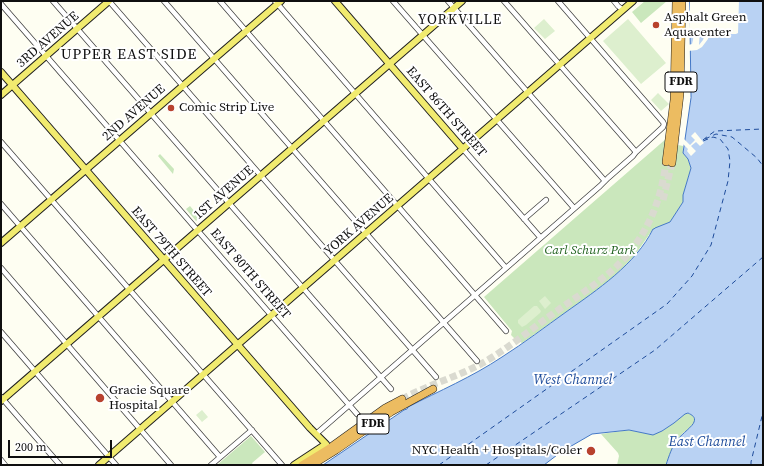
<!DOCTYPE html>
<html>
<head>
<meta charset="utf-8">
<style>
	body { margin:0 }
	#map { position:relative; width:764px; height:466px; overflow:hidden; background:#fefef2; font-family:"Source Serif 4",serif }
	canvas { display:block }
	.frame { position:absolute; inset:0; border:2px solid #0f0f0f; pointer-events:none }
	.scale { position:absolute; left:8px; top:440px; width:104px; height:18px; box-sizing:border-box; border:2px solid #0f0f0f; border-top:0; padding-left:5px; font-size:12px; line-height:14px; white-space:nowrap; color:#0f0f0f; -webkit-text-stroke:3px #fff; paint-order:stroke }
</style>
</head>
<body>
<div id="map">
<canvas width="764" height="466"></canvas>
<div class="frame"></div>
<div class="scale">200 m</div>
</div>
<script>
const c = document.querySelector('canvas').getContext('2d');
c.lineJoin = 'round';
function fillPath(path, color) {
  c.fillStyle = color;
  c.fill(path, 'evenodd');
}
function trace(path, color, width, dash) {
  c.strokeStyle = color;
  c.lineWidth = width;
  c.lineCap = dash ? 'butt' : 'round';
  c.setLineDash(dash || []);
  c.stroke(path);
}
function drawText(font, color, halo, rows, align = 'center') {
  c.font = font + ' "Source Serif 4",serif';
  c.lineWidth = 4;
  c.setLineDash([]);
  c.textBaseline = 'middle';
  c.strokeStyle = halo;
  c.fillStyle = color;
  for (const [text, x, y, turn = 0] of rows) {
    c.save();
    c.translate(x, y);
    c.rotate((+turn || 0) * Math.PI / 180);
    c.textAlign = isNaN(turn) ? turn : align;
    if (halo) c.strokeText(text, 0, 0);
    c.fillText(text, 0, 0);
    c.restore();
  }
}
fillPath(new Path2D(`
	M645,1h22l-26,22 -9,-11z
	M667,138l8,26 3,-19 5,1v7l5,6 3,9 -8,27v7l-13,20 -14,6 -2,1h-1l-18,26 -20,21 -29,22 -64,45 -8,-5 -3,-3 1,-4 -28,-34z
	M160,154l14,15 -1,5 -15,-18z
	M190,206l10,12 -4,3 -10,-12z
	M686,413c5,1 9,2 9,8 -1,5 -10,10 -13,13 -8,10 -12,20 -16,31h-49l2,-9 -1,-3 -17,-19 28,-4 20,4 13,-3 12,-8z
	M251,436l14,16 -13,11 1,2h-36z`), '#cae7bc');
fillPath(new Path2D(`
	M544,19l11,12 -10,8 -11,-11z
	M628,19l38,44 -25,21 -38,-43z
	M658,93l11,11 -8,7 -10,-11z
	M545,296l6,7 -6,6 -6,-8z
	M534,306h3l4,5 -1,2 -14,12 -4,2 -4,-4v-3z
	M202,410l6,7 -6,5 -6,-7z`), '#ddefce');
const water = new Path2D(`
	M690,1h73v464h-97c3,-9 6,-19 12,-26 4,-5 15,-13 16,-17 2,-5 -2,-7 -6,-9l-3,1 -11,9 -12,8 -9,4 -24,-5 -37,4 -31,18 -17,13h-221l81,-55 3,-1 1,-2c31,-16 64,-30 94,-50 22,-14 43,-30 64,-45 31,-22 70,-48 87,-83h1l1,-1 15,-6 13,-20v-7l8,-27 -3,-9 -5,-6 8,-55z`);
fillPath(water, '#b9d2f3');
trace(water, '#4478c6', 1);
fillPath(new Path2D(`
	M690,1h49l-1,32 -2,1h-26l-1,-2 -1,7 -6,8 -5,3 -9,1v-6l4,-1 1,-4 1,-10h-5zM700,30h5v4l-2,6 -4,5z
	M695,132l9,11 -4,3 -4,-4 -5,4 5,5 -5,5 -4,-5 1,-2 -5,-5 1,-5 6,6 5,-5 -4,-4z`), '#fefef2');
trace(new Path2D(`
	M705,139l11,-5 16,3 25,21 6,8
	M703,140l5,-4 7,-5 48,-2
	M439,465l228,-161 25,-28 19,-31 17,-64 2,-20 -2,-12 -8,-10 -7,-2 -10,4
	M486,465l169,-115 108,-93
	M751,465v-3l12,-50`), '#1e4c9b', 1, [5, 4]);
trace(new Path2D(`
	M663,200l9,-37
	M402,399c24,-13 51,-21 75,-33 25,-13 48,-32 70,-48 23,-17 48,-32 69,-51 30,-29 45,-64 50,-105`), '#dadad0', 7, [7, 3.5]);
const minor = new Path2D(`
	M53,1l338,388
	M109,1l327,376
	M164,1l313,360
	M220,1l286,330
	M275,1l231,267
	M393,1l181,207
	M448,1l157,180
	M504,1l132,151
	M614,1l4,5 5,4
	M1,4l356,410
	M1,142l281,323
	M463,149l77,88
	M1,204l219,253
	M524,219l22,-19
	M1,268l170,197
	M1,332l115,133
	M1,397l59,68
	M316,434l284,-248 8,-8 25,-22 3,-4 27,-25 1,-3 -1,-2 -105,-121
	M1,460l4,5
	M211,465l41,-35`);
const major = new Path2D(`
	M335,1l128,148
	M1,72l309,356 16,16 -32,21
	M1,95l108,-94
	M1,243l280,-242
	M1,401l461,-400
	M99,465l534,-464`);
const highway = new Path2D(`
	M666,162l8,-62 2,-99
	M672,163l8,-69 2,-93
	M302,465l26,-16 57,-41 17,-9
	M312,465l24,-15 55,-38 42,-23`);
trace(minor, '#424242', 6);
trace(major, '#202020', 8);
trace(highway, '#202020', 8);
trace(minor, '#fff', 4.5);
trace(major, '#f1eb6f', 6);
trace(highway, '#ecbc61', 7);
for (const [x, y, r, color] of [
	[656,25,4,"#b8422e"],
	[171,108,4,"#b8422e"],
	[100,398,5,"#b8422e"],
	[591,451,5,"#b8422e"]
]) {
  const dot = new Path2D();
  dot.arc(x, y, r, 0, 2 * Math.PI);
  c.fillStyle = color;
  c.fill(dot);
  trace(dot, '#fff', 1.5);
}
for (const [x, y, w] of [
	[681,82,32],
	[373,424,32]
]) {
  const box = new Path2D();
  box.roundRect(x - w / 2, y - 10, w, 20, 3);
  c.fillStyle = '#fff';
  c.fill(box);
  trace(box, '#0f0f0f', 1);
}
drawText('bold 12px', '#0f0f0f', null, [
	["FDR",681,82],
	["FDR",373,424]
]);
drawText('13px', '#0f0f0f', '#fff', [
	["Asphalt Green",664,18],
	["Aquacenter",664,33],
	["Comic Strip Live",179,108],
	["Gracie Square",109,391],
	["Hospital",109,406],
	["NYC Health + Hospitals/Coler",582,451,"right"]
], 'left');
drawText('13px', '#0f0f0f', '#fff', [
	["3RD AVENUE",48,40,-41],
	["EAST 86TH STREET",446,112,49],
	["2ND AVENUE",134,113,-41],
	["1ST AVENUE",224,193,-41],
	["YORK AVENUE",359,225,-41],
	["EAST 79TH STREET",171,252,49],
	["EAST 80TH STREET",250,274,49]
]);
drawText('italic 13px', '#236422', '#fff', [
	["Carl Schurz Park",590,251]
]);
c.letterSpacing = '1px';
drawText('14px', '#0f0f0f', '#fff', [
	["YORKVILLE",460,20]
]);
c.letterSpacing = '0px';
drawText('italic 14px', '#1e4c9b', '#fff', [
	["West Channel",573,380],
	["East Channel",707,442]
]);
c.letterSpacing = '1px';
drawText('15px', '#0f0f0f', '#fff', [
	["UPPER EAST SIDE",129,55]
]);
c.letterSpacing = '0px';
</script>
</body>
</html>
